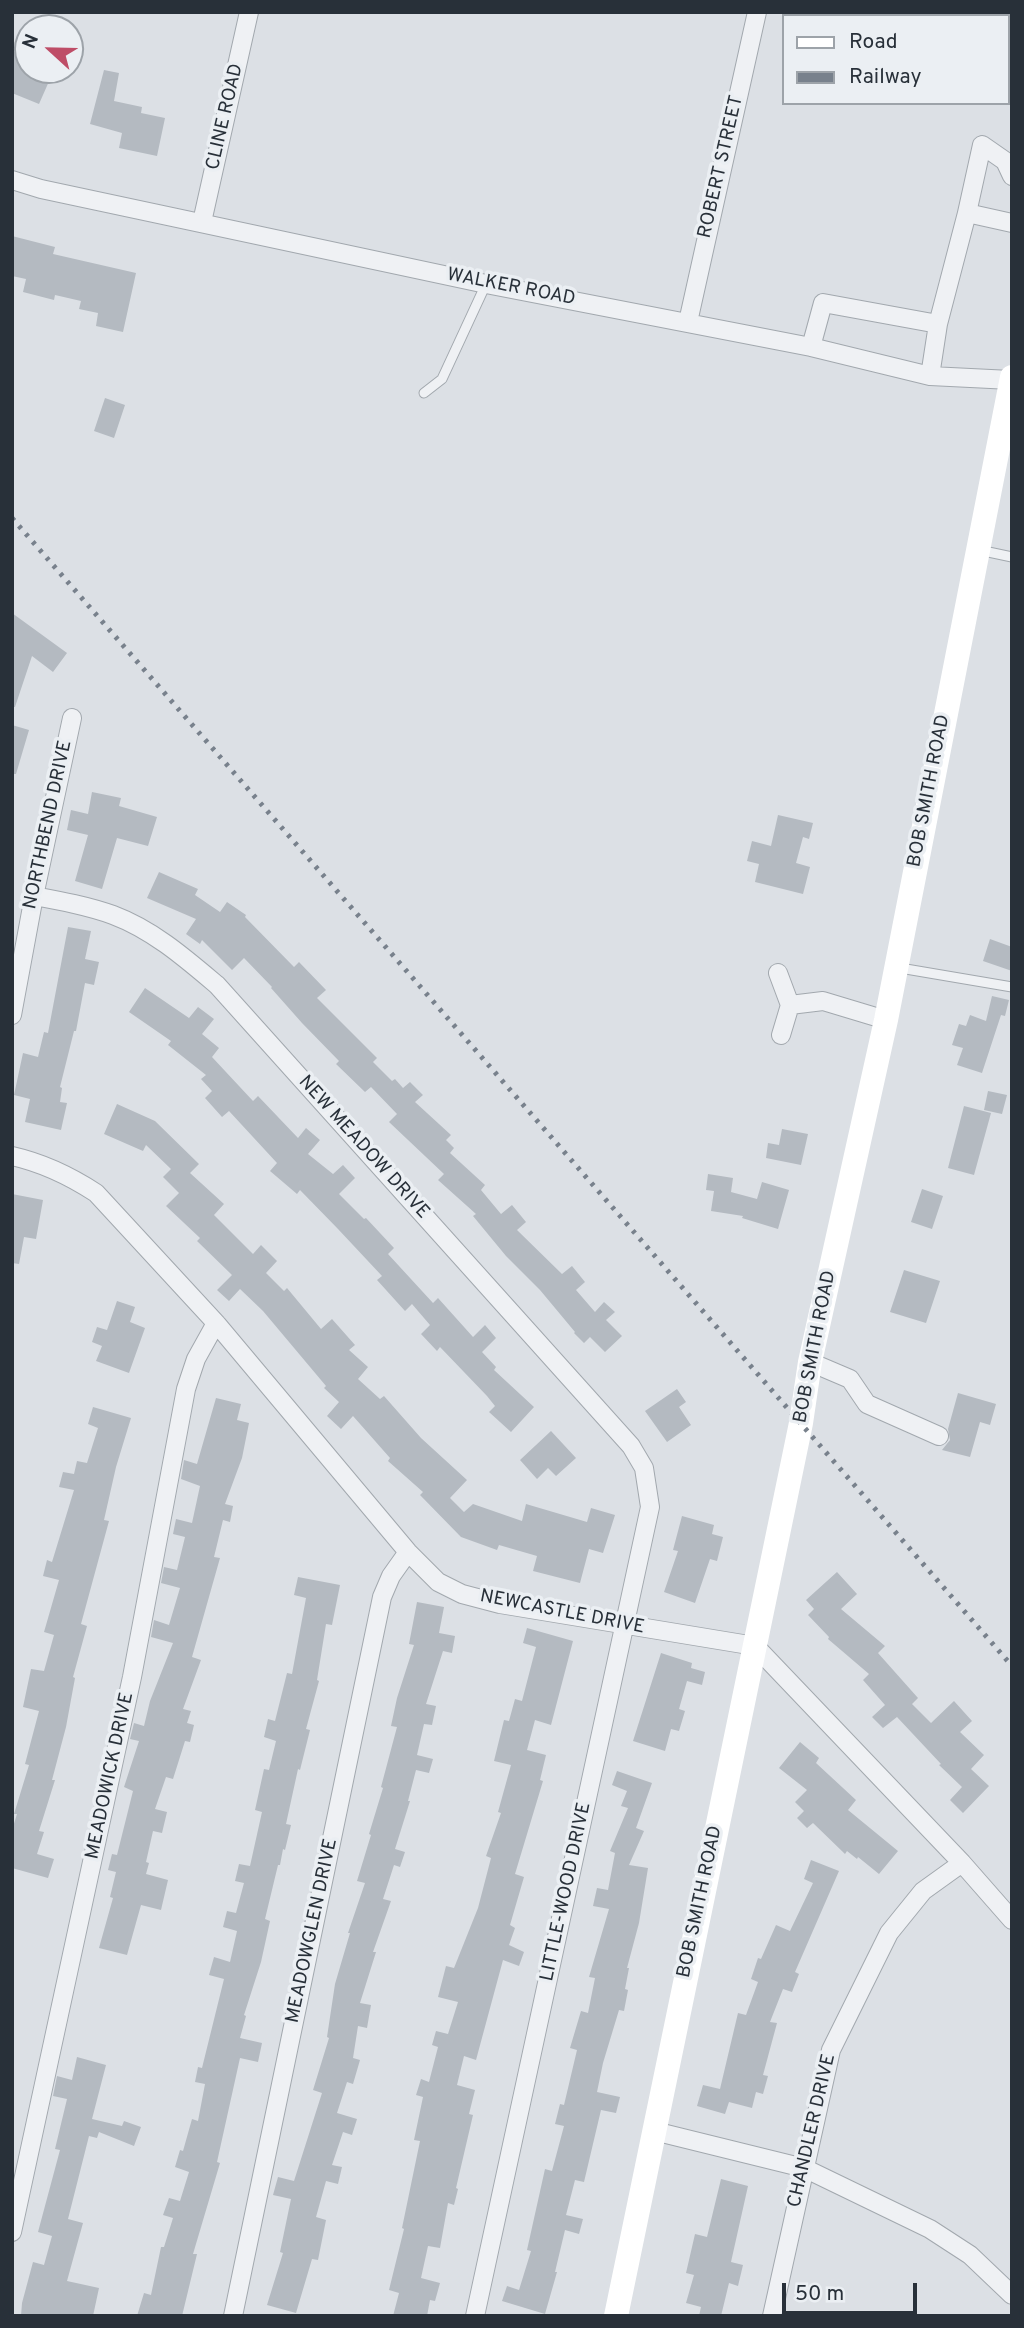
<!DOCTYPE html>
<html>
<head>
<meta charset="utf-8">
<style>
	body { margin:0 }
	#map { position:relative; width:1024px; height:2328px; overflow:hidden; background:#dce0e5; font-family:Overpass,sans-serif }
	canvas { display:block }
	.frame { position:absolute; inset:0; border:14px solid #283039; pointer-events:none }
	.legend { position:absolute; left:782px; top:14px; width:228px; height:91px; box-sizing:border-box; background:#ebeff3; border:2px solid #9da3a9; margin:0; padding:9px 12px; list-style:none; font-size:21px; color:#283039 }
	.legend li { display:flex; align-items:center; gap:14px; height:35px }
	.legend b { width:35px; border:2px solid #9da3a9 }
	.north { position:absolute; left:14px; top:14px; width:70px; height:70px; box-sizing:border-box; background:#ebeff3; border:2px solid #9da3a9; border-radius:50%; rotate:292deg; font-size:19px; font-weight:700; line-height:28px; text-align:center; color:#283039 }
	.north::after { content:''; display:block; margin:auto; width:24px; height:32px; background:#be4d67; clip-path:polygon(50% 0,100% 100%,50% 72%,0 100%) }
	.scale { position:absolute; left:782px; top:2283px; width:135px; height:32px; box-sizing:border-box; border:4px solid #283039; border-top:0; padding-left:9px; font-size:21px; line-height:24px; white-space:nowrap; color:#283039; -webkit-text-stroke:5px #ebeff3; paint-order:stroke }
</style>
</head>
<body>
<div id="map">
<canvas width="1024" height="2328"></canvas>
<div class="frame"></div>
<ul class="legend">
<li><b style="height:9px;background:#fff"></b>Road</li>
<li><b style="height:9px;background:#78818c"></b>Railway</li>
</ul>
<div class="north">N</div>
<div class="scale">50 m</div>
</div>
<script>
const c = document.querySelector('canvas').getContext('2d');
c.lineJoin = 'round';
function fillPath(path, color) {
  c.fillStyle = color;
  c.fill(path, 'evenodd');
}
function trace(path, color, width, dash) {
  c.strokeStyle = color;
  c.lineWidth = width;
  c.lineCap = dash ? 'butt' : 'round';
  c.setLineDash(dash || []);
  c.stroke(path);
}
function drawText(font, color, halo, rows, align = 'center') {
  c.font = font + ' Overpass,sans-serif';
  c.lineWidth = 7;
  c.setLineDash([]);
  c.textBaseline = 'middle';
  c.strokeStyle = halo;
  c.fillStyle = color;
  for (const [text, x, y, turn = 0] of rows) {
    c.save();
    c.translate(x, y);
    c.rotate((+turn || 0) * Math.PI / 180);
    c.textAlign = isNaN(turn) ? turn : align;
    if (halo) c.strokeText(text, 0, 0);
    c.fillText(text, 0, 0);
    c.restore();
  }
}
fillPath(new Path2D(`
	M12,51l16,7v12h26l-15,34 -27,-11z
	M104,70l15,3 -5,28 28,6 -1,6 24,5 -8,38 -38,-8 3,-15 -32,-9z
	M12,236l43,11 -2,7 83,19 -13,59 -27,-6 2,-13 -19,-4 2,-8 -26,-6 -1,5 -31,-8 3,-13 -14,-3z
	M105,398l20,7 -11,33 -20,-7z
	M12,613l55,40 -14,19 -21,-16 -17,51h-3z
	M12,725l17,5 -13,44h-4z
	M92,792l29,6 -2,8 38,11 -9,29 -31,-8 -15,51 -27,-8 13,-46 -21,-5 4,-20 17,4z
	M778,815l35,8 -4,16 -6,-2 -7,26 14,4 -7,27 -48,-12 4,-18 -12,-3 5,-20 19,5z
	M159,872l39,17 -3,6 25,17 7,-10 19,13 -1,2 49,50 5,-5 27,28 -9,8 60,60 -4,4 19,19 3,-2 8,9 7,-6 13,13 -8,7 36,33 -5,5 8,8 -4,5 35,32 -4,5 20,24 11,-9 14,17 -9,8 45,44 10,-8 13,16 -9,8 19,22 9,-10 11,10 -9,8 16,16 -17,16 -15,-15 -6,6 -10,-10 1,-1 -35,-42 -34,-34 -33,-40 3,-2 -38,-34 6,-6 -55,-52 8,-8 -26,-27 -6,5 -29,-28 3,-3 -37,-38 -31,-35 1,-1 -28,-29 -12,12 -30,-30 -2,4 -14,-10 10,-15 -49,-21z
	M68,927l23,4 -6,28 14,3 -5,23 -9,-2 -9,48h-2l-14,56 2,1 -2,14 7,1 -6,27 -36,-8 5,-23 -16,-4 9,-42 15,4 6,-25 4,1z
	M990,939l22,8v24l-29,-10z
	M145,988l44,30 9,-11 16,12 -12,15 17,14 -7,9 41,44 5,-5 40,42 8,-10 14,12 -12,14 25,20 10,-9 12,13 -16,16 25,25 2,-1 28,30 -6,6 45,49 5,-5 35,39 12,-12 11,13 -14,14 14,15 -2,3 40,37 -23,25 -22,-20 6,-6 -8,-10 -47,-49 -3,4 -16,-17 9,-9 -18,-21 -7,7 -28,-31 5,-4 -44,-47 -38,-39 -3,4 -27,-23 7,-8 -48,-52 -7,6 -17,-19 7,-7 -11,-12 5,-4 -38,-30 3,-4 -42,-29z
	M992,996l17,4 -4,16 -4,-1 -19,58 -25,-8 6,-17 -11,-3 7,-21 7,2 4,-11 16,6z
	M988,1091l19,4 -5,19 -18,-4z
	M117,1104l38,17 44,43 -9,9 34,31 -10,11 39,39 8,-9 16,16 -11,12 18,18 3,-3 34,41 11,-10 23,26 -6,5 19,17 -10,12 22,20 4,-3 37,42 46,42 -17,18 14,14 9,-8 49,17 4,-17 61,18 4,-14 24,7 -12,38 -14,-4 -9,34 -47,-12 4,-15 -38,-11 -2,5 -36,-13 -41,-42 3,-3 -35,-31 2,-3 -37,-42 -12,13 -14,-13 12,-14 -15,-14 2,-2 -63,-75 -23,-22 -11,12 -12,-11 15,-15 -35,-34 3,-3 -34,-32 13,-13 -16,-16 8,-8 -25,-24 -3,6 -39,-17z
	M964,1106l27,7 -17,62 -26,-7z
	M782,1129l26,5 -7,31 -35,-7 2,-15 11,2z
	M708,1174l25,4 -2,14 26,7 5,-17 27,8 -11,39 -36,-11 1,-2 -32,-5 3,-20 -8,-1z
	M922,1189l21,7 -11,33 -21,-7z
	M12,1194l31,6 -7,39 -12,-2 -5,27 -7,-1z
	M904,1270l36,11 -14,42 -36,-11z
	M117,1301l18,6 -5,15 15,6 -16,45 -33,-12 6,-15 -10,-4 5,-15 10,3z
	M677,1389l9,13 -7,5 12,18 -24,17 -22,-31z
	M958,1393l38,11 -6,21 -10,-3 -10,35 -28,-7 8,-10 -2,-11z
	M216,1398l25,6 -4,16 12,3 -7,35 -17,46 8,2 -3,16 -7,-2 -9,37 6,1 -28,99 9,3 -18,49 8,2 -4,12 7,2 -4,17 -5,-1 -12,38 -7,-2 -11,32 12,3 -5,21 -9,-2 -7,31 3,1 -3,11 22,6 -7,30 -20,-5 -14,50 -28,-7 14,-50 -3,-1 6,-25 -8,-2 4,-16 5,1 16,-64 -9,-4 15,-46 -9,-2 4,-16 10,3 6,-25 23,-58 -22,-6 3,-17 15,5 11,-37 -19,-5 3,-16 13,3 8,-33 -12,-3 3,-15 16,4 8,-37 -19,-7 3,-19 13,4z
	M93,1407l38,11 -15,49 -12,53 5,1 -28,103 6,2 -14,51 2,1 -9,49 -14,53h3l-16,51 5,1 -7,22 17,5 -6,19 -36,-10v-38l5,-16h-3l15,-49 -4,-1 14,-53 -16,-4 8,-38 13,2 10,-36 -10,-3 15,-52 -16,-4 4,-16 5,2 22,-72 -15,-3 4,-15 11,2 3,-13 10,2 11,-35 -10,-4z
	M551,1431l25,27 -20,18 -8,-8 -11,11 -17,-19z
	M682,1516l32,9 -2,9 11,3 -6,24 -7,-2 -15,44 -31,-11 14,-41 -5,-1z
	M837,1572l20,22 -16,15 44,37 -7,7 40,45 -6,6 19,19 23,-22 18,20 -12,11 24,23 -13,14 18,17 -26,27 -13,-13 12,-13 -23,-22 2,-1 -44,-47 -14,11 -11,-11 13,-12 -22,-25 6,-6 -41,-35 1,-2 -21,-22 6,-6 -8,-9z
	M298,1577l42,8 -8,40 -6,-1 -9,56 2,1 -13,48 4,1 -10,40 -2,-1 -12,55 5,1 -6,25 -2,-1 -3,16h-2l-13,54 5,2 -9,41 -17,53 2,1 -6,22 22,5 -4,19 -18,-4 -23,104 3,1 -27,91h4l-15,62h-45l7,-23 7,2 10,-48h3l9,-29 -10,-3 6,-17 11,3 9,-29 -14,-5 5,-17 3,1 9,-32 6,2 7,-37 -10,-2 3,-15 4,1 22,-89 -15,-4 5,-18 16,5 7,-31 -14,-4 4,-16 9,2 8,-30 -9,-2 4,-17 11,2 12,-54 -7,-2 9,-41 5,1 7,-29 -12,-4 4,-18 7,2 12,-48 5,1 14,-76 -12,-3z
	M417,1602l27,5 -5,26 16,3 -3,17 -9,-2 -17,53 10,2 -4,19 -8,-1 -7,31 16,4 -4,14 -13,-3 -8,31h2l-15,48 10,3 -5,15 -6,-2 -11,34 8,2 -18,51h3l-16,51 11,2 -4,23 -9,-2 -5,32 7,2 -7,24 -6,-2 -10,31 20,6 -5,16 -9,-3 -11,33 10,2 -4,17 -12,-3 -10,36 10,3 -8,40 -6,-1 -16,54 -29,-8 16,-52 -3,-1 11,-53 -18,-4 5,-18 16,4 28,-88 -9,-3 16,-52 -2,-1 8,-53 15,-51h-2l17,-50 -8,-2 14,-46 -2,-1 14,-46 -2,-1 16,-60 -6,-1 6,-28 17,-53 -5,-1z
	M527,1628l46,13 -22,84 -16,-5 -8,30 19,5 -6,25 3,1 -28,93 9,3 -14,48 5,3 -6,17 15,7 -5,14 -16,-6 -27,100 -12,-4 -7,29 18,5 -6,24 4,1 -17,73 2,1 -4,16 -6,-2 -8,45 -12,-2 -7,32 19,5 -5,18 -5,-1 -3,16h-34l6,-23 -10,-3 15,-61 -2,-1 18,-87 -6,-1 9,-43 -7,-2 5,-16 8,3 9,-35 -6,-2 4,-14 12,3 10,-32 -20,-5 8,-31 8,2 24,-60 13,-50 -5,-2 15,-43 -3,-1 13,-47 -17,-4 10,-41 5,1 6,-22 7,2 14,-54 -13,-4z
	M661,1653l31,10 -1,5 14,4 -3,13 -15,-4 -8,28 6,2 -6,20 -8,-2 -6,22 -32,-10z
	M800,1742l19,16 -3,5 40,37 -8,10 50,41 -19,23 -21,-17 -1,2 -10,-8 -2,3 -32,-31 -6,5 -10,-10 7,-7 -9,-9 12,-12 -28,-22z
	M617,1771l35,12 -16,45 8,3 -15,34 19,3 -9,55 -12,45h2l-4,21 3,1 -4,21 -5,-1 -16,53 -6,29 23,5 -4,16 -15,-3 -17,72 -9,-2 -9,35 17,4 -4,15 -14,-4 -10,42h2l-12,42 -43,-13 5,-15 12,4 12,-39 -4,-1 18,-81 7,2 12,-45 -9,-2 5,-20 4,1 13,-55 -7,-2 11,-37 7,2 7,-35 -6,-1 20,-68 -16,-3 4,-18 11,2 7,-37 -5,-2 18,-43 -7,-2 6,-15 -15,-6z
	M811,1860l28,11 -44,101 4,2 -7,18 -9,-3 -13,33 7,1 -14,52 5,1 -5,18 -7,-2 -4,16 -23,-6 -4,12 -28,-8 6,-21 17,4 18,-76 8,2 12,-33 -7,-3 7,-21 3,1 15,-34 14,6 23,-48 -9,-4z
	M77,2057l29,8 -14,54 30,7 2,-5 17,6 -7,19 -35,-14 -2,6 -8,-2 -21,83 15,4 -16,58 32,7 -6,28h-72l1,-13 11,-41 11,3 8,-29 -14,-4 22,-82 -5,-1 12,-50 -14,-3 4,-20 15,4z
	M721,2179l27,7 -17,76 12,3 -5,21 -9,-3 -8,33h-22l2,-9 -15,-4 8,-28 -8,-2 9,-39 12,3z`), '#b4bac1');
const lane = new Path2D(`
	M424,393l18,-14 44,-95
	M979,550l33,7
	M900,968l112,19`);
const street = new Path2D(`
	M1012,176l-7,-15 -23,-16 -15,68 45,10
	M12,180l29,9 445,95 325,63 119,29 81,4
	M202,222l47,-210
	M688,322l69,-310
	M811,347l12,-44 115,21
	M930,376l8,-52 29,-111
	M34,896c27,5 54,10 79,19 40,15 72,43 104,70l414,461 13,22 6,39 -175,809
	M778,973l12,32 -9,30
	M790,1005l33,-4 63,19
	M12,1015l22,-119 38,-178
	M12,1156c31,7 58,20 84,37l120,130 192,229 30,30 24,12 38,10 255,42 207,217 50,57
	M810,1362l40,17 17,25 72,32
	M654,2131l150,37 126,61 40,26 42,40
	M12,2232l120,-555 54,-288 10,-30 20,-36
	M233,2316l149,-719 9,-21 17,-24
	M772,2316l59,-266 58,-117 34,-42 39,-28`);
trace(lane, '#a2a8ae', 11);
trace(street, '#a2a8ae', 20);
trace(lane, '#eff1f4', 9);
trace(street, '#eff1f4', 18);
trace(new Path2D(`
	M616,2316l185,-893 9,-61 76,-342 126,-643`), '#fff', 24);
trace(new Path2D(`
	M12,518l1000,1148`), '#78818c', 5, [3.5, 7]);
drawText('19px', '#283039', '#ebeff3', [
	["CLINE ROAD",226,117,-77],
	["ROBERT STREET",722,167,-77],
	["WALKER ROAD",511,288,11],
	["BOB SMITH ROAD",930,791,-79],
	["NORTHBEND DRIVE",49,825,-78],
	["NEW MEADOW DRIVE",363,1148,48],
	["BOB SMITH ROAD",816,1347,-79],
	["NEWCASTLE DRIVE",562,1613,11],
	["MEADOWICK DRIVE",111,1776,-78],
	["LITTLE-WOOD DRIVE",567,1892,-78],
	["BOB SMITH ROAD",701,1902,-78],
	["MEADOWGLEN DRIVE",313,1931,-78],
	["CHANDLER DRIVE",813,2131,-77]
]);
</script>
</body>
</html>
